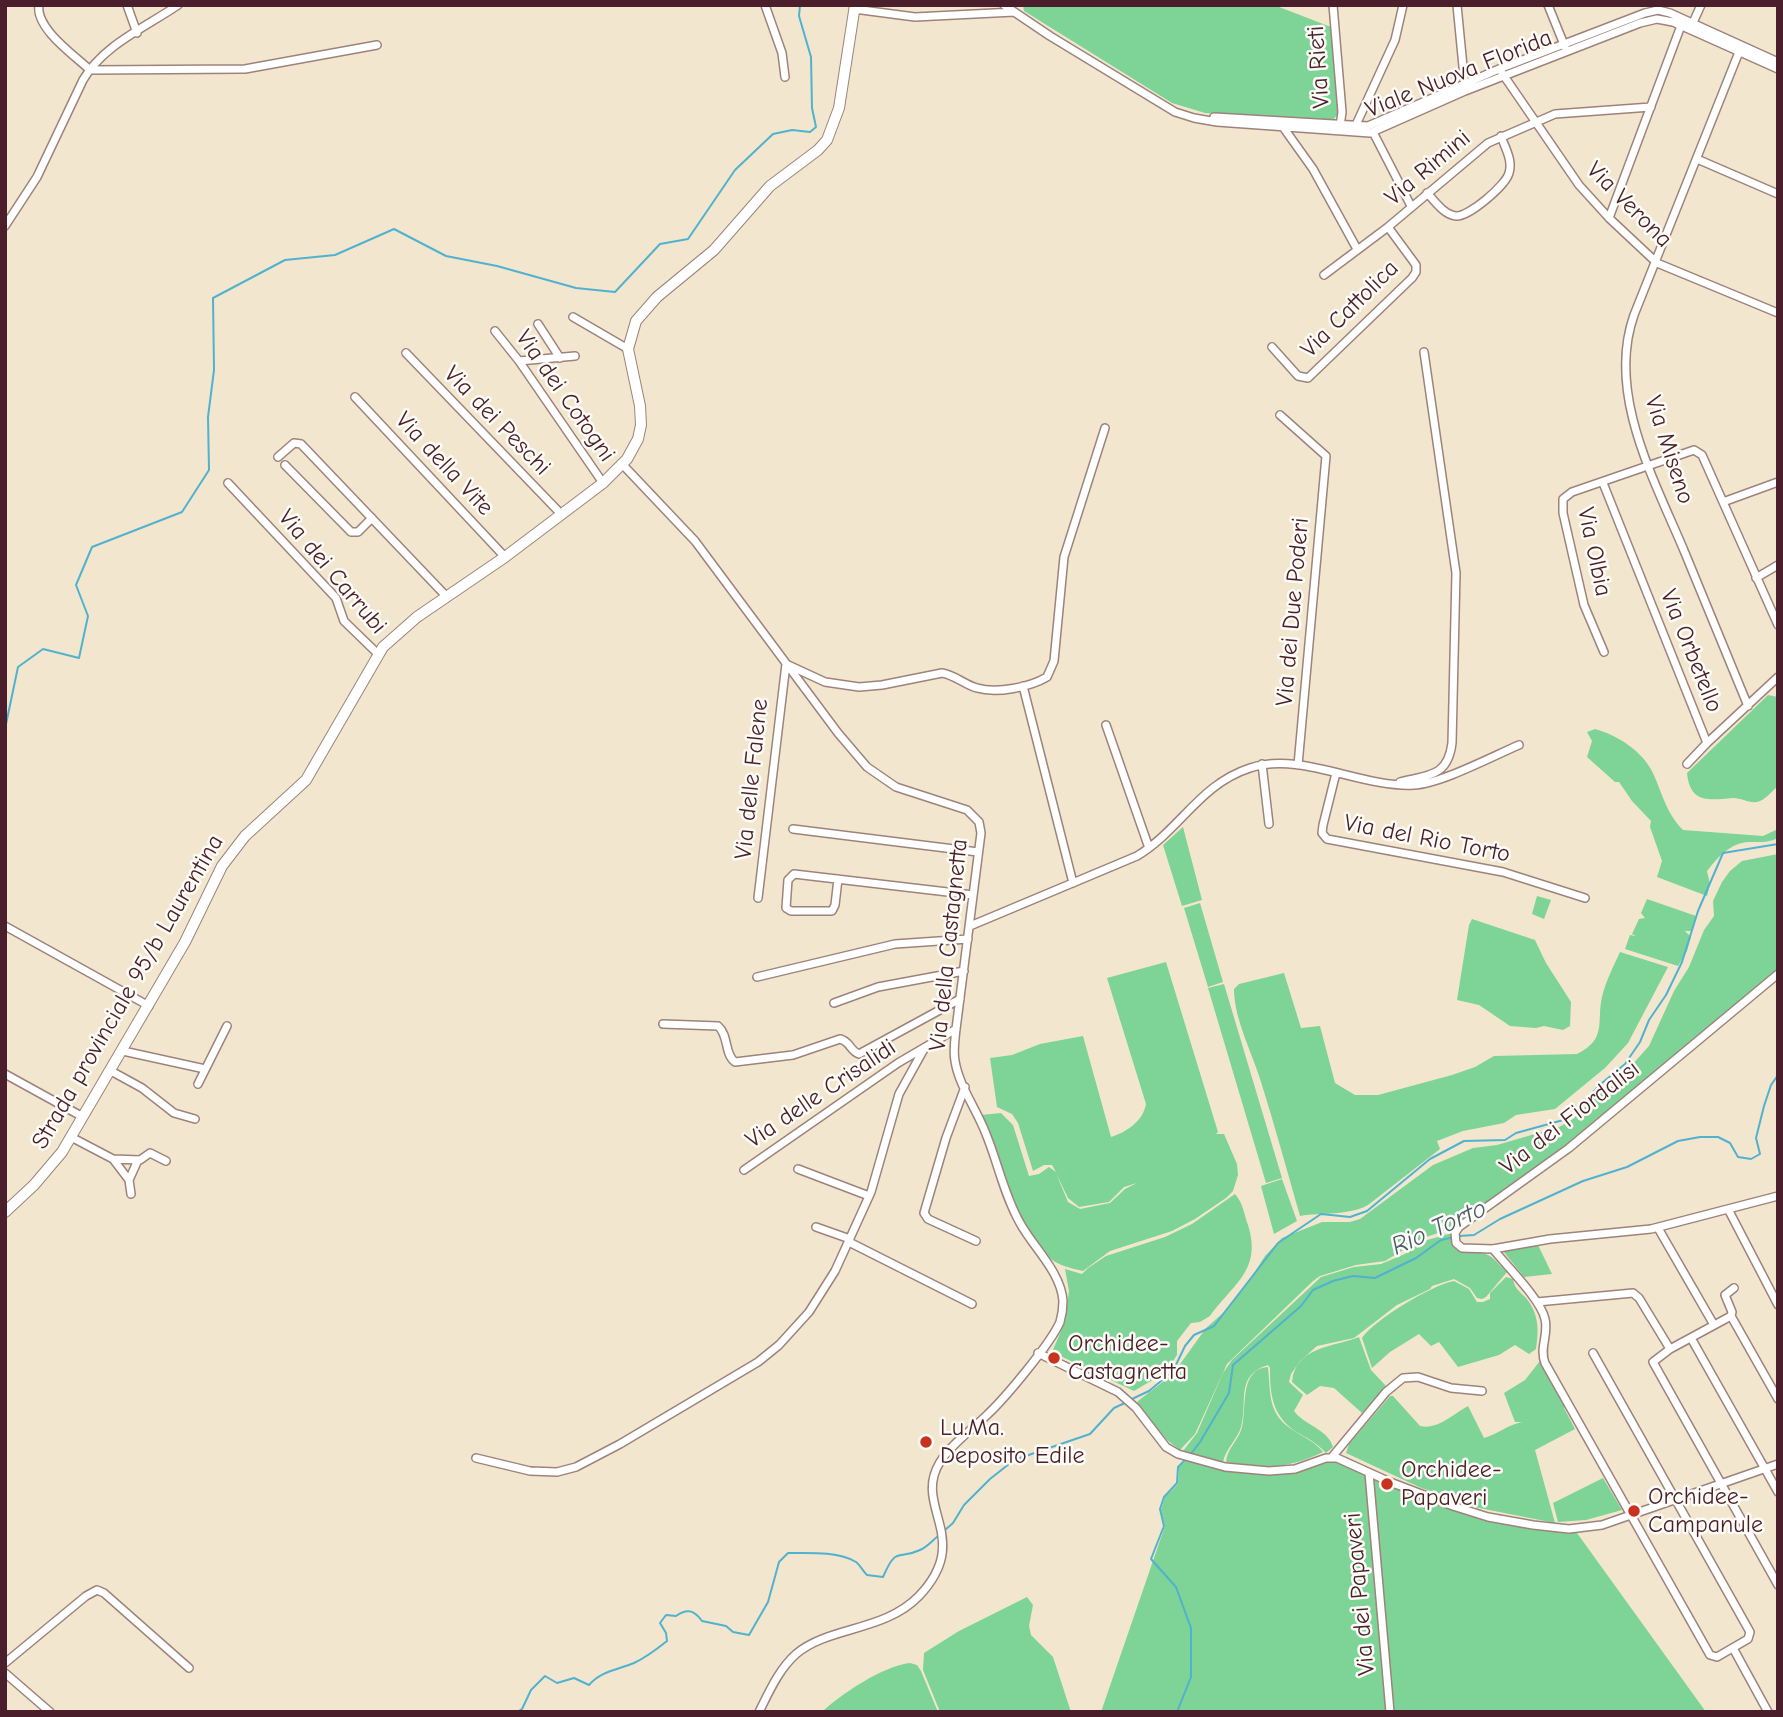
<!DOCTYPE html>
<html>
<head>
<meta charset="utf-8">
<style>
	body { margin:0 }
	#map { position:relative; width:1783px; height:1717px; overflow:hidden; background:#f2e7ce; font-family:"Comic Neue",sans-serif }
	canvas { display:block }
	.frame { position:absolute; inset:0; border:7px solid #4a1f2b; pointer-events:none }
</style>
</head>
<body>
<div id="map">
<canvas width="1783" height="1717"></canvas>
<div class="frame"></div>
</div>
<script>
const c = document.querySelector('canvas').getContext('2d');
c.lineJoin = 'round';
function fillPath(path, color) {
  c.fillStyle = color;
  c.fill(path, 'evenodd');
}
function trace(path, color, width, dash) {
  c.strokeStyle = color;
  c.lineWidth = width;
  c.lineCap = dash ? 'butt' : 'round';
  c.setLineDash(dash || []);
  c.stroke(path);
}
function drawText(font, color, halo, rows, align = 'center') {
  c.font = font + ' "Comic Neue",sans-serif';
  c.lineWidth = 5;
  c.setLineDash([]);
  c.textBaseline = 'middle';
  c.strokeStyle = halo;
  c.fillStyle = color;
  for (const [text, x, y, turn = 0] of rows) {
    c.save();
    c.translate(x, y);
    c.rotate((+turn || 0) * Math.PI / 180);
    c.textAlign = isNaN(turn) ? turn : align;
    if (halo) c.strokeText(text, 0, 0);
    c.fillText(text, 0, 0);
    c.restore();
  }
}
fillPath(new Path2D(`
	M1023,5h251l57,22 7,87 -6,7 -6,2 -121,-10 -33,-10 -148,-92z
	M1768,695l10,2v89c-6,5 -11,12 -18,15 -9,4 -17,-3 -27,-3 -24,2 -43,6 -46,-25z
	M1595,729c22,6 46,21 57,42 10,21 14,42 31,59l80,6 15,-7v9c-11,5 -17,4 -29,4 -19,1 -31,15 -42,29l3,13 -3,12 -50,-19 5,-16 -12,-34 1,-6 -19,-20 -13,-19h-4l-28,-25 5,-16 -5,-9z
	M1183,827l19,73 -20,6 -19,-61z
	M1778,854v116l-206,171 -119,87 -30,10 -38,23 -29,4 -36,11 -7,5 -86,83 -32,70 -15,16 -13,-10 -30,-36 1,-3 35,-27 33,-46 17,-15 26,-32 16,-25 17,-18 40,-16h28l10,-3 73,-54 40,-17 24,-3 62,-18 14,-8 24,-23 17,-11 35,-39 25,-55 15,-24 15,-37 10,-14 -1,-15 9,-19 8,-11 12,-10z
	M1537,896l14,4 -7,19 -12,-5z
	M1647,899l49,17 -5,15h-6l6,6 -4,14 -9,15 -53,-17 5,-14 6,1 -4,-2 7,-15 6,-1 -4,-5z
	M1200,903l23,79 -15,5 -24,-79z
	M1472,919l63,21 11,23 25,39 -1,24 -7,4 -19,-4 -8,2 -26,-2 -31,-21 -22,-5 12,-75z
	M1620,952l48,15 -40,76 -23,25 -50,41 -39,6 -12,8 -41,8 -26,10 3,8 -72,56c-20,11 -45,7 -68,11 -13,-45 -25,-90 -39,-134 -9,-30 -27,-63 -27,-93l5,-5 45,-11 17,55 19,-2 15,57 20,12h23l74,-20 23,-8 19,-11 83,-2c32,-16 18,-33 26,-61 4,-14 11,-28 17,-41z
	M1166,962l52,170 -2,2h8l13,30 1,11 -5,16 -7,7 -31,21 -23,12 -62,20 -27,20c-14,-3 -25,-6 -35,-14 -30,-23 -54,-106 -67,-142l20,-2 12,12 16,51 10,-2 10,-7 7,5 -4,-7h-8l-11,6 -15,-48 -6,-9 -15,-7 -7,-49 22,-3 28,-11 43,-8 28,101c16,-5 32,-16 35,-33l-39,-126zM1056,1173l12,25 11,9 30,-5 15,-15 13,-4 -12,6 -15,14 -30,6 -12,-7z
	M1224,984l58,194 -16,5 -58,-195z
	M1282,1179l15,42 -23,13 -13,-48z
	M1235,1194c8,9 9,20 13,31 14,45 -14,58 -38,91l-10,6 -9,1 -14,18v14l-11,17 -32,19 -82,-39 13,-30 4,-31 -4,-22 17,5 6,-6 18,-12 59,-19 27,-13z
	M1452,1233c1,29 21,13 38,23 6,4 11,11 17,16l-21,25 -4,2 -5,-1 -7,-10 -16,-9 -22,7 -2,3 -33,16 -43,33 -37,8 -17,15 -9,13 -2,8 14,13 -9,16c10,14 34,18 39,36l-7,6c-11,-12 -18,-14 -31,-22 -23,-16 -25,-37 -25,-63l-2,-3c-33,10 -20,36 -27,62 -4,13 -15,21 -18,35l-12,-1 -28,-10 14,-18 26,-60 9,-13 89,-83 33,-10 27,-3 24,-10 12,-11z
	M1535,1244l3,1 14,29 -28,3 -21,-26z
	M1506,1277l7,2c2,11 7,12 13,19 13,16 13,32 10,51l-7,5 -14,-9 -16,10 -41,12 -19,-25 -8,4 -12,-12 -29,18 -18,16 -10,-30c13,-19 70,-53 92,-57l15,8 8,13h6l7,-3v-6z
	M1359,1337l12,33 15,16 -24,27 -28,-25 -14,-2 -13,9 -15,-13c3,-36 43,-35 67,-45z
	M1540,1361l26,44 -2,3 11,21 -40,21 20,73 -81,-16 -55,-20 -73,-34 3,-9 41,-48h3l27,30c18,4 33,-12 48,-20l16,32c14,-4 23,-13 38,-16h-7l-11,-29 21,-13z
	M1268,1367c3,29 -1,48 28,65 11,7 19,10 27,20 -38,18 -56,16 -97,10 1,-14 13,-22 16,-35 5,-20 -3,-58 26,-60z
	M1188,1459l94,14 22,-3 29,-9c80,36 155,68 244,72l129,179h-605l64,-186 -4,-16 4,-13 13,-13 1,-17z
	M1603,1478l19,32 -36,10 -28,2 -5,-19z
	M1027,1597l6,8 -4,21 2,9 22,22 18,55h-131l-17,-42 1,-17 35,-22z
	M910,1663l7,2 4,6 17,41h-116c19,-18 61,-46 88,-49z`), '#7ed396');
trace(new Path2D(`
	M5,729l13,-62 25,-18 36,9 9,-42 -12,-31 16,-38 90,-35 27,-42 -1,-53 6,-47 -1,-72 72,-38 50,-5 59,-26 52,27 51,10 79,22 39,4 45,-48 28,-5 47,-69 38,-36 19,-4 18,2 6,-5 -4,-19 -1,-51 -12,-41 1,-11
	M1459,1236l15,-1 26,-16 83,-38 44,-14 51,-26 22,-4h18l12,6 8,14 13,2 9,-5 -4,-16 8,-32 7,-21 7,-10
	M1132,1399l17,-8 24,-20 12,-25 9,-11 20,-9 64,-83 43,-29 29,3 17,-6 63,-52 34,-18 41,-1 11,-7 51,-14 35,-36 23,-19 15,-22 9,-22 17,-25 16,-33 16,-51 25,-58 55,-9
	M1190,1455l10,-13 29,-49 4,-28 68,-59 12,-16 20,-9 20,-5 22,2 41,-20 25,-18 13,-3
	M945,1530l8,-7 11,-18 26,-26 24,-19 76,-26 24,-26 13,-6
	M517,1712l5,-3 9,-19 14,-14 12,7 17,-5 15,7c12,-14 28,-15 45,-22 11,-5 23,-14 33,-22l-1,-8 -6,-10 6,-8 10,1c11,-8 18,-6 26,5l24,5 7,6 16,3 19,-33 11,-40 9,-9c20,0 50,-2 68,9 4,3 7,9 11,13l16,2c14,-32 14,-16 37,-27 7,-3 13,-10 18,-14
	M1177,1712l14,-35v-49l-15,-41 -25,-28 13,-33 -4,-17 4,-12 13,-14 1,-16 8,-8`), '#50b2ce', 2);
const minor = new Path2D(`
	M39,5c-4,23 35,50 51,65l155,-1 132,-24
	M127,5l10,28
	M765,5l17,48 3,24
	M1004,5l46,31 125,76 19,6 23,4 153,11 95,-42 175,-68 17,-4 16,3 105,47
	M1333,5l9,107 -2,14
	M1457,5l8,82
	M1548,5l17,42
	M854,9l61,8 99,-5
	M1691,27l10,-22
	M1741,47l-107,268c-28,79 21,166 51,238 21,51 42,102 63,153
	M1502,73l77,112 30,33 48,45 121,50
	M1214,117l154,9 131,-57 146,-56 13,-3 12,3 108,49
	M1283,127l30,42 44,80
	M1355,127l40,-87 8,-35
	M1373,132l38,74
	M1697,159l81,35
	M1427,193c8,8 17,22 29,23 13,1 50,-31 53,-43 4,-13 -4,-25 -8,-37
	M1609,218l73,-195
	M5,226l32,-49 46,-97c20,-35 63,-53 95,-75
	M1324,275l64,-48 100,-84 67,-29 96,-7
	M573,317l55,32
	M538,324l22,34
	M495,331l24,30 84,122
	M1272,347l26,29 10,2 104,-100 4,-6v-7l-28,-38
	M406,353l156,162
	M519,361l56,-5
	M355,397l150,160
	M1280,415l46,41 -28,309
	M278,457l16,-14 7,1 145,152
	M285,465l66,67h7l14,-14
	M623,465l72,76 143,192 29,34 29,20 71,23 12,12 2,11 -25,196c-1,10 -3,21 -1,32 4,25 22,49 31,73 12,29 18,61 34,89 13,24 41,49 43,78 0,7 -1,14 -3,21 -9,21 -54,75 -72,92 -15,15 -37,30 -48,48 -28,45 34,76 -21,134 -35,36 -90,30 -123,58 -17,15 -27,38 -37,58
	M228,483l108,115 8,23 34,33
	M1603,483l104,260 71,-66
	M1723,502l55,-20
	M1756,578l22,-13
	M1604,652l-20,-47 -21,-92v-14l9,-7 122,-42 8,5 76,170
	M1023,686l50,197
	M1106,725l43,123
	M1262,764l7,60
	M1687,764l20,-21
	M1336,773l-13,52 -1,8 5,6 176,33 82,26
	M1400,782c28,-7 48,-5 52,-39l4,-170 -32,-221
	M793,829l185,23
	M838,879l-3,26 -3,6h-41l-5,-3 2,-28 6,-6 179,21
	M758,898l28,-234 39,18 34,5 23,-2 60,-12c13,2 23,12 35,15 20,6 53,-1 70,-11l7,-16 10,-104 41,-129
	M5,926l144,80
	M970,926l167,-70c43,-26 63,-72 113,-88 51,-17 111,20 164,17 26,-1 79,-29 105,-40
	M1778,974l-209,174 -110,79 -4,6 1,10 6,5 31,1 57,-10 101,-10 127,-33
	M757,977l138,-33 73,-5
	M834,1003l44,-16 86,-16
	M663,1024l55,2c11,9 6,28 17,36l58,-7 47,-16c10,2 10,12 19,15l101,-55
	M123,1051l82,18
	M111,1071l31,17 32,25 21,6
	M5,1074l78,43
	M198,1084l29,-58
	M965,1087l-19,51 -22,75 4,6 48,22
	M71,1137l42,22
	M798,1169l71,27
	M744,1170l154,-107 58,-34
	M129,1180l9,-20
	M131,1194l-2,-14 -16,-21 27,1 10,-7 16,8
	M1728,1209l50,96
	M816,1227l34,12
	M1658,1228l56,97
	M849,1242l123,62
	M1493,1249c14,17 48,51 52,70 4,15 -6,29 0,44l165,292 7,2 31,-18 2,-7 -157,-279
	M1734,1288l-9,7 7,17 -1,4 47,83
	M1537,1302l96,-9 6,5 31,51
	M1731,1316l-61,33 -17,13 125,223
	M1691,1338l87,154
	M1038,1353l80,39 18,16 30,39 12,7 47,13 44,4 26,-2 31,-11h11l53,24 63,24 35,11 45,8 36,4 33,-4 176,-61
	M1332,1457l54,-65 17,-14 15,-1 33,11 31,3
	M476,1458l54,13 27,1 19,-5 44,-23 138,-82 21,-17 30,-33 26,-41 36,-79 28,-98 25,-45
	M1369,1473l21,239
	M1733,1648l35,64
	M5,1663l81,-67 11,-6 7,3 85,75
	M5,1673l45,39`);
const major = new Path2D(`
	M5,1212l29,-27 28,-33 123,-210 37,-76 23,-30 61,-56 77,-133 34,-30 88,-60 98,-74 24,-24 11,-20 3,-14 -1,-19 -12,-57 8,-28 21,-24 57,-47 56,-64 48,-36 9,-10 12,-32 16,-103`);
trace(minor, '#9e837c', 10);
trace(major, '#9e837c', 12);
trace(minor, '#fff', 7);
trace(major, '#fff', 10);
for (const [x, y, r, color] of [
	[1054,1358,7,"#c8321e"],
	[926,1442,7,"#c8321e"],
	[1387,1484,7,"#c8321e"],
	[1634,1511,7,"#c8321e"]
]) {
  const dot = new Path2D();
  dot.arc(x, y, r, 0, 2 * Math.PI);
  c.fillStyle = color;
  c.fill(dot);
  trace(dot, '#fdfcf7', 2.5);
}
drawText('24px', '#4a1f2b', '#fdfcf7', [
	["Via Rieti",1319,67,-94],
	["Viale Nuova Florida",1459,74,-22],
	["Via Rimini",1428,168,-40],
	["Via Verona",1629,205,45],
	["Via Cattolica",1350,309,-45],
	["Via dei Cotogni",565,396,55],
	["Via dei Peschi",497,421,46],
	["Via Miseno",1669,450,72],
	["Via della Vite",444,464,47],
	["Via Olbia",1594,552,78],
	["Via dei Carrubi",332,572,50],
	["Via dei Due Poderi",1293,612,-85],
	["Via Orbetello",1691,651,68],
	["Via delle Falene",752,779,-84],
	["Via del Rio Torto",1427,839,11],
	["Via della Castagnetta",949,945,-84],
	["Strada provinciale 95/b Laurentina",128,992,-60],
	["Via delle Crisalidi",821,1094,-34],
	["Via dei Fiordalisi",1570,1118,-38],
	["Via dei Papaveri",1360,1594,-95]
]);
drawText('24px', '#4a1f2b', '#fdfcf7', [
	["Orchidee-",1068,1344],
	["Castagnetta",1068,1372],
	["Lu.Ma.",940,1428],
	["Deposito Edile",940,1456],
	["Orchidee-",1401,1470],
	["Papaveri",1401,1498],
	["Orchidee-",1648,1497],
	["Campanule",1648,1525]
], 'left');
drawText('italic 26px', '#4c5a6c', '#fdfcf7', [
	["Rio Torto",1439,1228,-24]
]);
</script>
</body>
</html>
